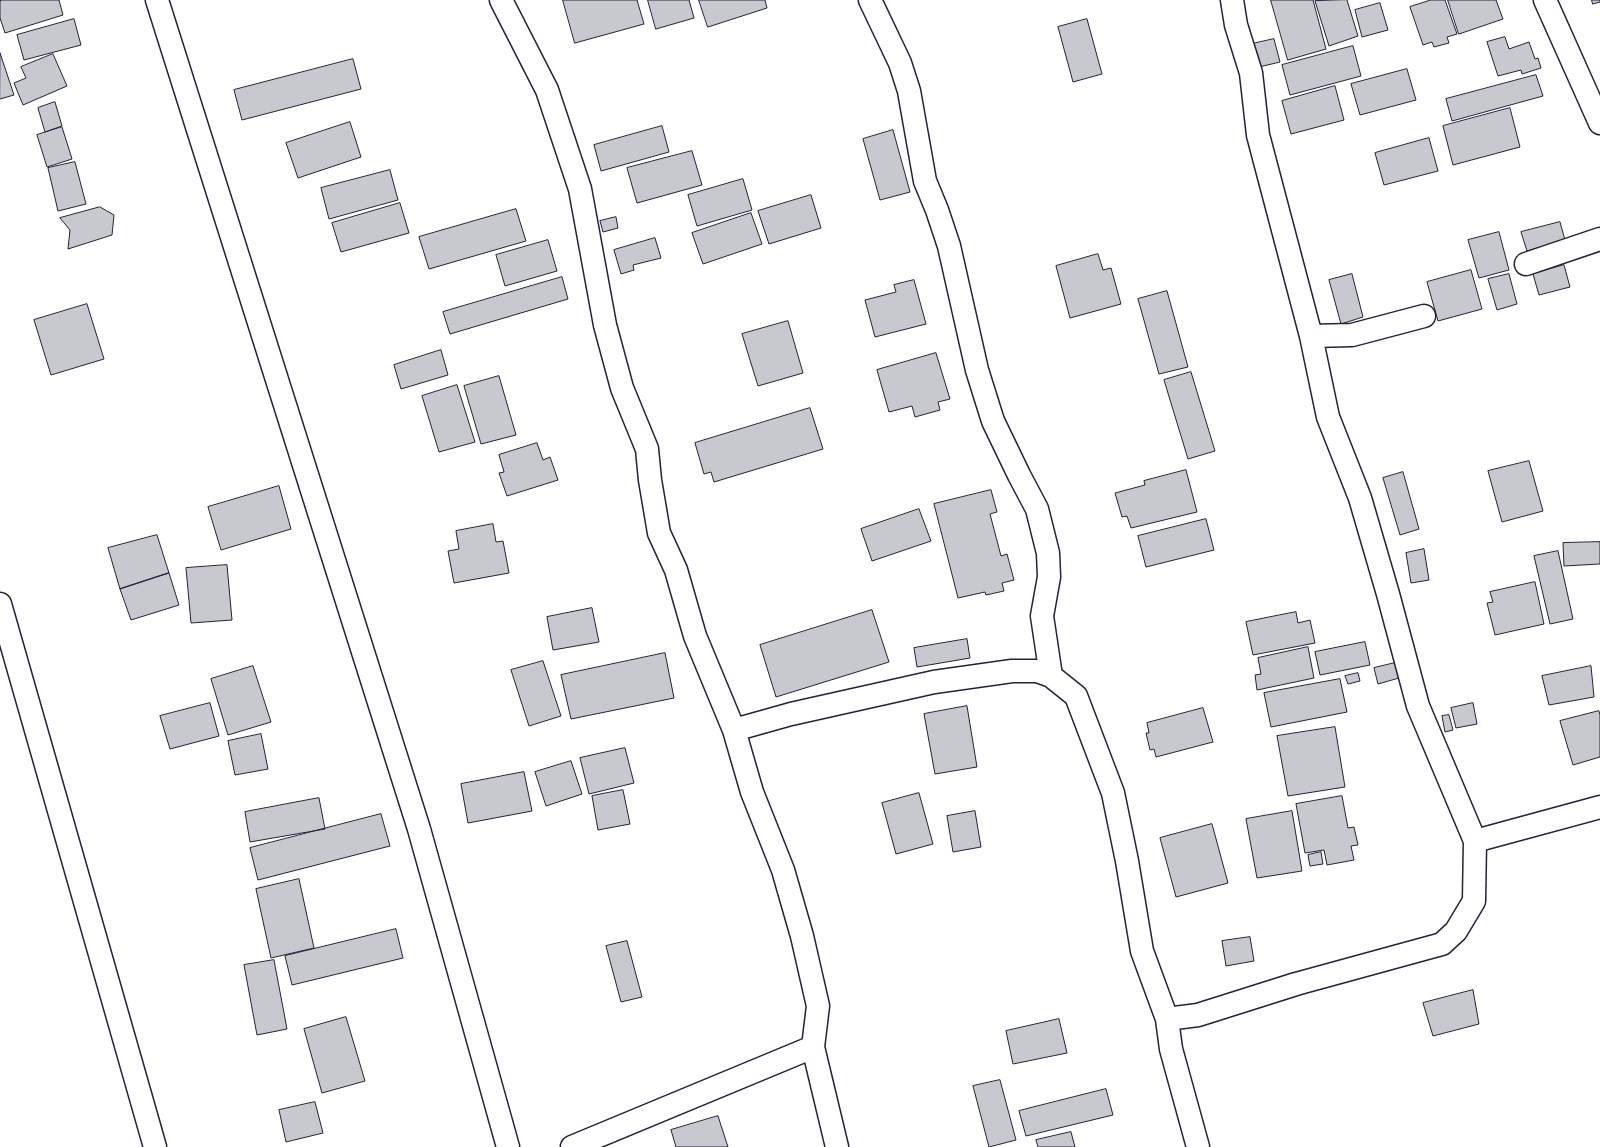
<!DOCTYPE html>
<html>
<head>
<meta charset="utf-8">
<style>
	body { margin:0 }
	canvas { display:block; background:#fff }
</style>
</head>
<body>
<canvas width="1600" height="1147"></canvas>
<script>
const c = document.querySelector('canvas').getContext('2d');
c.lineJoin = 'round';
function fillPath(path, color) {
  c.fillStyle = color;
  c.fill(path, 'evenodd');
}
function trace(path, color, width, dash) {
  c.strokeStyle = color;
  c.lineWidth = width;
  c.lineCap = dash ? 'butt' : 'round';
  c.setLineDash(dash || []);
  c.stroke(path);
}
const building = new Path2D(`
	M3,0h56l4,15 -58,18 -5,-15v-17z
	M563,0h74l7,24 -69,19z
	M648,0h41l5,18 -38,11z
	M699,0h66l2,8 -59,19z
	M1271,0h42l13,49 -38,11z
	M1347,0l11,36 -29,10 -14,-45z
	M1431,0h14l12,34 -10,3 2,6 -15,4 -2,-5 -9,3 -13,-38z
	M1448,0h48l7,19 -44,15z
	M1592,0h8v2l-7,2z
	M1380,3l8,27 -26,7 -7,-27z
	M74,19l7,26 -57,15 -7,-25z
	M1087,19l15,55 -29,8 -15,-55z
	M1505,37l4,12 20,-7 6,17 3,-1 3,10 -19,6 -1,-4 -23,6 -11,-34z
	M1274,39l6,23 -21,5 -7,-23z
	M1353,46l8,30 -71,19 -8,-30z
	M0,53l14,42 -14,4z
	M53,54l14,32 -44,19 -9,-22 12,-5 -5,-11z
	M353,59l8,30 -119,31 -8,-30z
	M1407,69l9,31 -56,15 -9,-31z
	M1536,75l7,21 -91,25 -6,-22z
	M1335,86l9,34 -53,14 -9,-33z
	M55,102l7,24 -17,6 -7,-24z
	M1510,108l10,39 -67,18 -10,-39z
	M350,122l11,35 -63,21 -12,-35z
	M662,126l7,26 -68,19 -7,-26z
	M62,127l10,32 -25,8 -10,-32z
	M893,130l17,62 -30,8 -17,-61z
	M1429,138l9,33 -54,14 -9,-32z
	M692,151l10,34 -65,18 -10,-35z
	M75,162l11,42 -28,7 -10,-43z
	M390,170l8,30 -69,19 -8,-31z
	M743,179l9,31 -55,16 -9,-31z
	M811,195l10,33 -52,16 -11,-33z
	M400,203l9,30 -68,19 -9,-29z
	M100,207l14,8 -2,20 -44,14 2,-19 -10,-12z
	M516,209l10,32 -97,28 -10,-32z
	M751,213l11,31 -59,20 -11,-31z
	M616,217l2,11 -15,4 -3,-11z
	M1560,222l5,18 -38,11 -6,-19z
	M1499,232l10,38 -30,8 -11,-38z
	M655,238l6,20 -28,7 1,5 -13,4 -7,-24z
	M548,240l9,31 -52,15 -9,-31z
	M1098,254l5,16 8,-2 10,36 -51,14 -14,-52z
	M1564,265l6,22 -31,8 -6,-21z
	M1471,270l11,39 -44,12 -11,-39z
	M1352,274l11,43 -22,7 -12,-44z
	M1509,274l8,30 -20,6 -9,-31z
	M562,277l6,22 -118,35 -7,-22z
	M914,280l12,44 -51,13 -10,-37 31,-8 -2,-7z
	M1167,291l21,76 -29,7 -21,-75z
	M87,304l17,55 -53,16 -17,-55z
	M788,321l15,52 -45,13 -16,-52z
	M441,350l7,25 -47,14 -7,-24z
	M936,353l14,46 -12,3 2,8 -25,7 -3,-11 -23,6 -12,-42z
	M1191,372l24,79 -27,8 -24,-79z
	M499,376l17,59 -35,9 -17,-58z
	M457,385l18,57 -36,10 -17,-56z
	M810,408l13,41 -109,33 -3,-10 -7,2 -9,-31z
	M537,443l6,17 7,-3 8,23 -51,16 -8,-23 5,-1 -5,-17z
	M1529,461l14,50 -41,11 -14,-51z
	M1186,470l11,42 -66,16 -4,-12 -5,1 -7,-24 30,-8 -1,-4z
	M1403,472l16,57 -19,6 -17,-57z
	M279,486l12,43 -70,21 -13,-43z
	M991,490l6,22 -7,2 11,42 6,-2 7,26 -12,3 2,8 -18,4 -1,-3 -27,6 -24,-94z
	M919,509l12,32 -59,20 -11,-32z
	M1206,519l8,31 -68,17 -8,-31z
	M493,524l3,18 7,-1 6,32 -55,10 -6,-32 11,-2 -3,-18z
	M157,535l12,38 -49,16 -12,-41z
	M1600,542v22l-36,2 -1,-23z
	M1424,549l5,31 -18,3 -5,-30z
	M1558,551l15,68 -23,5 -16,-68z
	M227,565l5,55 -41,3 -5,-55z
	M169,573l10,32 -48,15 -11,-31z
	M1535,582l9,42 -49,11 -8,-32 6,-1 -3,-10z
	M592,608l7,34 -46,8 -6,-33z
	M872,610l17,52 -113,35 -16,-52z
	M1296,612l2,11 12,-3 5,23 -62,12 -7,-33z
	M967,639l3,19 -53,9 -3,-19z
	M1365,642l5,23 -50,10 -5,-23z
	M1308,647l6,31 -57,12 -2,-15 6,-1 -3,-16z
	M665,653l9,45 -103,21 -10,-44z
	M543,661l18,55 -32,10 -18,-56z
	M1395,663l4,15 -21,6 -4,-16z
	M253,666l18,56 -43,13 -17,-56z
	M1591,666l3,31 -45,8 -7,-29z
	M1358,673l2,8 -12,3 -3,-8z
	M1340,679l7,33 -76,15 -7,-34z
	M210,703l9,33 -49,13 -10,-33z
	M1473,703l4,21 -21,4 -5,-20z
	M967,706l10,61 -42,7 -11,-60z
	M1203,708l10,34 -57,15 -2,-8 -4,1 -4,-17h3l-2,-10z
	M1599,711l1,4v42l-27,8 -13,-44z
	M1449,715l4,15 -8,2 -3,-16z
	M1335,727l10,60 -57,9 -11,-60z
	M261,734l7,35 -33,6 -7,-34z
	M625,748l9,35 -45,11 -9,-36z
	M571,761l11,33 -36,12 -11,-34z
	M524,772l8,39 -64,12 -7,-39z
	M623,790l7,34 -32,6 -6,-34z
	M919,793l14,51 -37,10 -14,-51z
	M1342,796l6,32 6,-1 4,18 -7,1 3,14 -27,5 -3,-15 -19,3 -9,-49z
	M319,798l6,31 -75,13 -5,-30z
	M975,811l6,36 -28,5 -6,-36z
	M1292,811l10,60 -45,7 -11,-59z
	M381,814l9,32 -132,34 -8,-32z
	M1212,824l16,59 -52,14 -16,-59z
	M1321,852l2,12 -13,2 -2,-11z
	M299,879l15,69 -43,10 -15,-69z
	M396,929l7,29 -111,27 -7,-29z
	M1250,937l4,24 -28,5 -4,-25z
	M627,941l15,56 -21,5 -15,-56z
	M274,960l13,69 -30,6 -13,-70z
	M1473,990l6,34 -46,12 -10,-33z
	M346,1017l19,64 -43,12 -18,-64z
	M1059,1019l8,34 -54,11 -7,-33z
	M1000,1080l16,60 -27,7 -16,-61z
	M1106,1089l7,26 -87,21 -7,-25z
	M315,1102l8,31 -37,9 -7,-32z
	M718,1116l10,31h-52l-5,-17z
	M1071,1132l4,15h-37l-2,-7z`);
fillPath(building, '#c8c8cf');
trace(building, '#22223b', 1);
const minor = new Path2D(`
	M157,0l262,829 89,318
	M501,0l46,90 33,99 25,136 17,63 25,61 3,31 9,53 17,37 19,66 39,94 18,62 31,78 19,66 16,70 -5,41 -241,100
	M870,0l30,63 9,28 16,90 12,29 12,36 28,124 16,51 26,54 18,34 11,44 1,24 -7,39 9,60
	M1545,0l55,123
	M1526,264l74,-25
	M1311,336l41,-1 72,-19
	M0,604l155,543
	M734,730l57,-16 143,-32 78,-11h25l14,5 25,20 37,97 14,68 15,90 25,68 4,30 27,98
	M1475,841l125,-34
	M1167,1019l31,-4 98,-31 146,-40 14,-13 18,-30 1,-60 -57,-135 -30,-112 -28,-96 -32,-81 -17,-81 -53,-201 -7,-62 -15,-48 -4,-25
	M813,1047l24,100`);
trace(minor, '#22223b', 25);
trace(minor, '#fff', 22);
</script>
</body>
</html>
